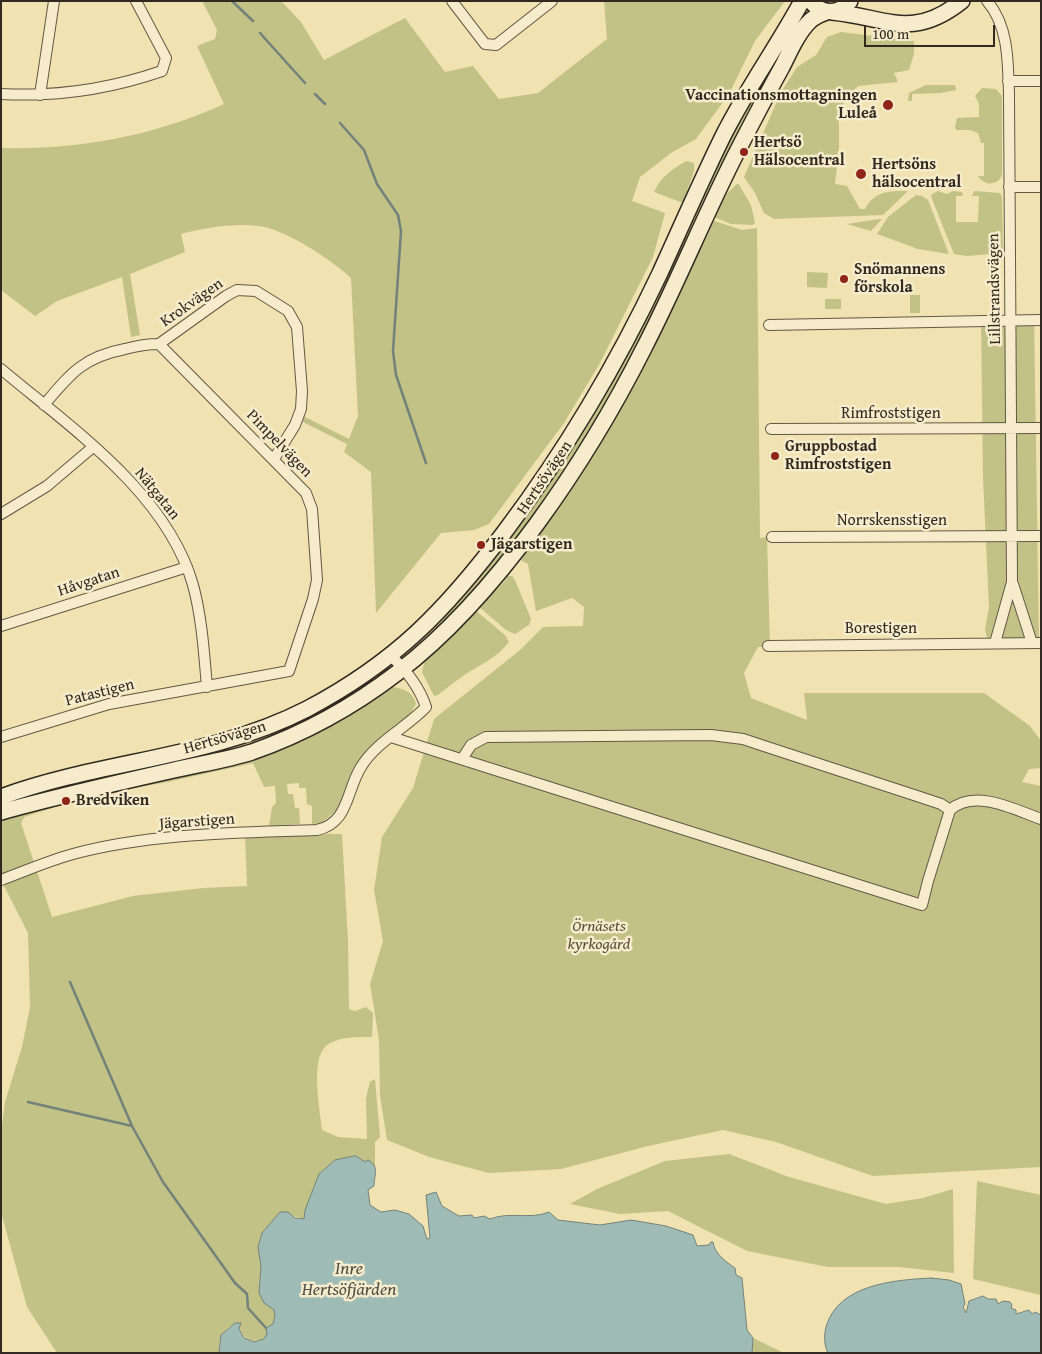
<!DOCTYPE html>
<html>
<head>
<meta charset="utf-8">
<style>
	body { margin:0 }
	#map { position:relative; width:1042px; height:1354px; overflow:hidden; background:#f1e2b1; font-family:"Gentium Book Plus",serif }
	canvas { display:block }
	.frame { position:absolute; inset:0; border:2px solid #322a21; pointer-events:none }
	.scale { position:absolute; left:864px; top:25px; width:131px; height:22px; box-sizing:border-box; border:2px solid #322a21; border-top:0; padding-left:6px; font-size:15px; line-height:18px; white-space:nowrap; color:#322a21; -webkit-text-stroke:4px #f6eccc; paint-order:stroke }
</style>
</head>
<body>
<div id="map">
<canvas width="1042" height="1354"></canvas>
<div class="frame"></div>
<div class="scale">100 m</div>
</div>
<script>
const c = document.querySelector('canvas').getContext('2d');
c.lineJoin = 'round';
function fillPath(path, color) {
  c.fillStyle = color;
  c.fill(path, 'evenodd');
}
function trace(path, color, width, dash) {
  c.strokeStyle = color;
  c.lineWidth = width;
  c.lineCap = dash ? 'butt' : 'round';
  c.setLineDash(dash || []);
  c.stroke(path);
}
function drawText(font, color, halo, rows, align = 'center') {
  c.font = font + ' "Gentium Book Plus",serif';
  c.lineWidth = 5;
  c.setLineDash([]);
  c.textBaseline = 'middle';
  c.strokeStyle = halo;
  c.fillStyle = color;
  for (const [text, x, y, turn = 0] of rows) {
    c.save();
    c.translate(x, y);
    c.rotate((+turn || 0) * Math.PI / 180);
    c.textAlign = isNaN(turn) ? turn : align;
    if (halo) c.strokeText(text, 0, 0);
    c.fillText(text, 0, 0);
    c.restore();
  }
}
fillPath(new Path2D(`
	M202,1h79l20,21 23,38 81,-42 40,54 28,-6 26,33 39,-6 69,-54 -3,-38h181l-30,40 -26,53 -33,45 -25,14 -31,24 -8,24 33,12 -12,44 -53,106 -36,60 -75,101 -15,6 -33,3 -65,80 -5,-141 -27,-20 3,-8 -50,-25 2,-5 50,25 9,-23 -7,-138c-19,-18 -57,-42 -82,-50 -24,-7 -64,-1 -88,6l4,18 -55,22 10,61 -9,2 -9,-60 -65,24 -22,15 -34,-26v-142c77,2 153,-12 223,-44l-27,-58 18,-7 2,-9z
	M806,3l9,8 -171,325 -51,91 -58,88 -34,44 -63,71 -3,-1 94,-119 206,-383z
	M841,32l73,9v13l-5,16 -15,3 4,9 -40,4 -13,14 -6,16v33l-4,35 12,2 13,23h5c10,-18 23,-18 43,-18l-25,24 -109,4 -10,-6 -9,-20 -11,-16 37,-85 16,-25 19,-12 11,-18z
	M926,85h29l1,5 -15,3 -29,1v7h-4l1,-8z
	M982,88l14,1 6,7v79c-4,11 -18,11 -24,1h6v-33h-3l-3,-10 -8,-3h-14l-1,-3 2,-9 22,-1v-13l-4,-8z
	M687,161l7,2v8l-11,32 -29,-11c6,-14 20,-25 33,-31z
	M738,183l13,22 4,18 -2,2 -22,-1 -17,-7 6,-17z
	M938,191l9,3 6,-3 9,1 1,4h-7v26h22l1,-26h-7l2,-5 26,2 2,4 1,56 -36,3 -13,-2 -22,-55 -1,-4z
	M916,195l6,1 6,4 21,54 -31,-5 -41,-15 11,-17z
	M705,218l37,12 15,-2 3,310 7,-1 3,109 -12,1 -14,26 7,25 56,22 -3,-27h180l46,33 11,15v27l-12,1 -7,13 19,4v381l-168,9 -97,-34 -53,-12 -75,16 -87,23 -72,4 -60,-16 -42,-17 -7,-44 -1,-56 -9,-56 13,-43 -9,-51 8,-53 31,-49 21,-69 86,-69 23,-23 40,-1 1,-19 -12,-9 -36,13 -8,-47 -16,-9 96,-143z
	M882,219l-11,12 -24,-7 32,-5z
	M807,272l21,1 -1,15 -20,-1z
	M910,295h10v18h-10z
	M825,299h16v10h-16z
	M1034,316l5,326 -51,1 -3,-14 4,-22 -6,-129 -2,-158z
	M508,576h4l3,4 16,39 -2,6 -14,9 -9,-4 -28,-24c9,-11 23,-18 30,-30z
	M474,609l31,26 4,7c-13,17 -29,22 -46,34 -9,6 -17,13 -25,19l-4,1 -12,-24 3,-13z
	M369,679l4,5 -58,35 -67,28 -205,44v-2l141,-31z
	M392,687c12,1 21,5 24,17l-7,12 -21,17 -43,62 -8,15 -17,14 -8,1v-19l-5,-2 -1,-16h-7v-5l-12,1 1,10h5l2,14h4l1,16 -31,2 3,-19 4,-4 -1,-17 -11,1 -11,-24 -85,19 -72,12 -72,23 -3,6 31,94 81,-21 70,-8 44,-2 -2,-53 97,1 6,107 1,68 6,2 11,-4 7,6 -1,24c-14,0 -34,-1 -46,9 -16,14 -6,63 -4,84l16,7 29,2 -1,-41 4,-16 5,-3 5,58 -5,5v25l-3,-5h-8l-8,-6c-6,2 -13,1 -19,4 -23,9 -27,41 -33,59l-24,-7 -18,21 -4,14 3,19 -2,20 5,17 10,7 1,5 -2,9 -9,15c-15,5 -22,-1 -26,-16 -12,2 -15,11 -19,22l2,3 -2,5h-162l-30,-46 -26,-95v-78l4,-32 17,-55 8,-40 -2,-74 -27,-53v-68l221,-45z
	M729,1154l60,23 97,27 37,-6 30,-9 1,84 -55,-6h-71l-81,-16 -79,-40 -48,3 -50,-10 27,-15 68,-28z
	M977,1181l64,14v100l-68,-16z
	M753,1338l31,15h-32z`), '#c2c186');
const water = new Path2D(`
	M356,1156l9,6 3,-2c12,6 6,16 6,26l-6,4 2,15 11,7 14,-2 14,4 14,12 4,13 3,-1 -4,-43 10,-3 6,14 17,10 13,-1 2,3 10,-2 6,3c20,-8 40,1 59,-7l9,8 42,5 31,-5 35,6 27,9 4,11 12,-1 2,-3h2c1,11 13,20 22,26l1,7 6,3 5,52 6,8 -1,15h-533l2,-18 14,-12h6l-2,6 5,9 10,4 10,-3 3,-5 -1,-6 7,-4 2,-9 -1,-5 -10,-7 -5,-10 2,-27 -3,-19 4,-14 18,-21h8l7,6 9,1 1,-9 14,-36 16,-14z
	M931,1278l18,2 12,4 4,20 -2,3 3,6 3,-12 14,-5 5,3h8l2,5 5,-3 7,1 2,3 -1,3 5,2v4l13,-4 3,4 3,-2 6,3v38h-213c-4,-7 -4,-18 -2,-26 12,-43 69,-47 105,-49z`);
fillPath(water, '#9ebcb5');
trace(water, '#73827a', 1);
trace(new Path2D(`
	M232,1l21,20
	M260,33l45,50
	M315,94l10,10
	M340,123l24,27 13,34 21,31 3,16 -8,120 3,24 30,88
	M70,982l62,144 31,56 72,101 12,11 1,14 18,20
	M28,1102l104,24`), '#73827a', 2.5);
const street = new Path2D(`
	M452,1l33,43 11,1 56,-44
	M987,1c22,25 21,63 22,94l3,487 -17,61
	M1008,81h33
	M1,94c55,3 109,-5 161,-23l4,-13 -30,-57
	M40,95l14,-94
	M1009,187h32
	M769,325l272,-5
	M159,344l67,-48 11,-6 19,1 32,20 9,16 5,64 -1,18 -6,16 -21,34
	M1,369c70,59 166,124 192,216 9,33 11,68 14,102
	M771,429l270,-1
	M1,514l46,-28 46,-39
	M772,537l269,-1
	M1013,584l19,59
	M1,626l186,-59
	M768,646l273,-3
	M1,737l108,-33 180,-33 24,-72 4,-19 -5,-71 -6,-16 -147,-149c-12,0 -23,2 -34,5 -42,8 -55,25 -81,56
	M391,737l531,168 6,-24 22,-71
	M462,759l9,-14 15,-8 225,-2 32,4 18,6 159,52 21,7 9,6c25,-22 65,0 91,9
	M1,880c24,-9 47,-19 72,-26 78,-21 163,-21 244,-24 32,-7 29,-39 44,-63 15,-25 45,-39 65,-60 -7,-21 -19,-36 -35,-51`);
const secondary = new Path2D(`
	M811,1c10,14 28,14 39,0
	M832,12c54,5 80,29 130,-11
	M1,797c100,-37 209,-38 306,-88 89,-47 139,-99 199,-179 60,-80 111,-166 154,-257 21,-46 41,-92 63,-137 23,-46 54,-89 79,-135
	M1,812c57,-16 115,-29 173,-42 26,-6 53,-10 78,-18 51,-18 102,-46 145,-79 100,-76 191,-214 247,-325 34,-66 61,-134 95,-200 14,-27 28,-54 43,-81 8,-16 16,-35 29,-47 5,-4 10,-6 16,-8`);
trace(street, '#625845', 12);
trace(secondary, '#322a21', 18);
trace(street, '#f6eccc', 10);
trace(secondary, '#f6eccc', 15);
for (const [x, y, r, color] of [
	[888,105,6,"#8f2418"],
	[744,152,5,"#8f2418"],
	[861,174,6,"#8f2418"],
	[844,279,5,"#8f2418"],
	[775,456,5,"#8f2418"],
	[481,545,5,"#8f2418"],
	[66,801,5,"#8f2418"]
]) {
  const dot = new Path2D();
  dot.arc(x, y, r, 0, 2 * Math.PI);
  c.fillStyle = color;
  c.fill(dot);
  trace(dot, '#f6eccc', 2);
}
drawText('bold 16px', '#322a21', '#f6eccc', [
	["Vaccinationsmottagningen",877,96,"right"],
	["Luleå",877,114,"right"],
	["Hertsö",754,143],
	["Hälsocentral",754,161],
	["Hertsöns",872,165],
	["hälsocentral",872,183],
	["Snömannens",854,270],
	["förskola",854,288],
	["Gruppbostad",785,447],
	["Rimfroststigen",785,465],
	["Jägarstigen",491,545],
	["Bredviken",76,801]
], 'left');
drawText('16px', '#322a21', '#f6eccc', [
	["Lillstrandsvägen",995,289,-91],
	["Krokvägen",192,303,-35],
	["Rimfroststigen",891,414],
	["Pimpelvägen",279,444,46],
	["Hertsövägen",545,478,-56],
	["Nätgatan",157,494,51],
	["Norrskensstigen",892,521],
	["Håvgatan",89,582,-18],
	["Borestigen",881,629],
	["Patastigen",100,693,-14],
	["Hertsövägen",225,738,-16],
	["Jägarstigen",197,822,-4]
]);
drawText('italic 16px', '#56503a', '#f6eccc', [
	["Örnäsets",599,927],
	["kyrkogård",599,945]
]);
drawText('italic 18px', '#4d4e46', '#f6eccc', [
	["Inre",349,1269],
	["Hertsöfjärden",349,1290]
]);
</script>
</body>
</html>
